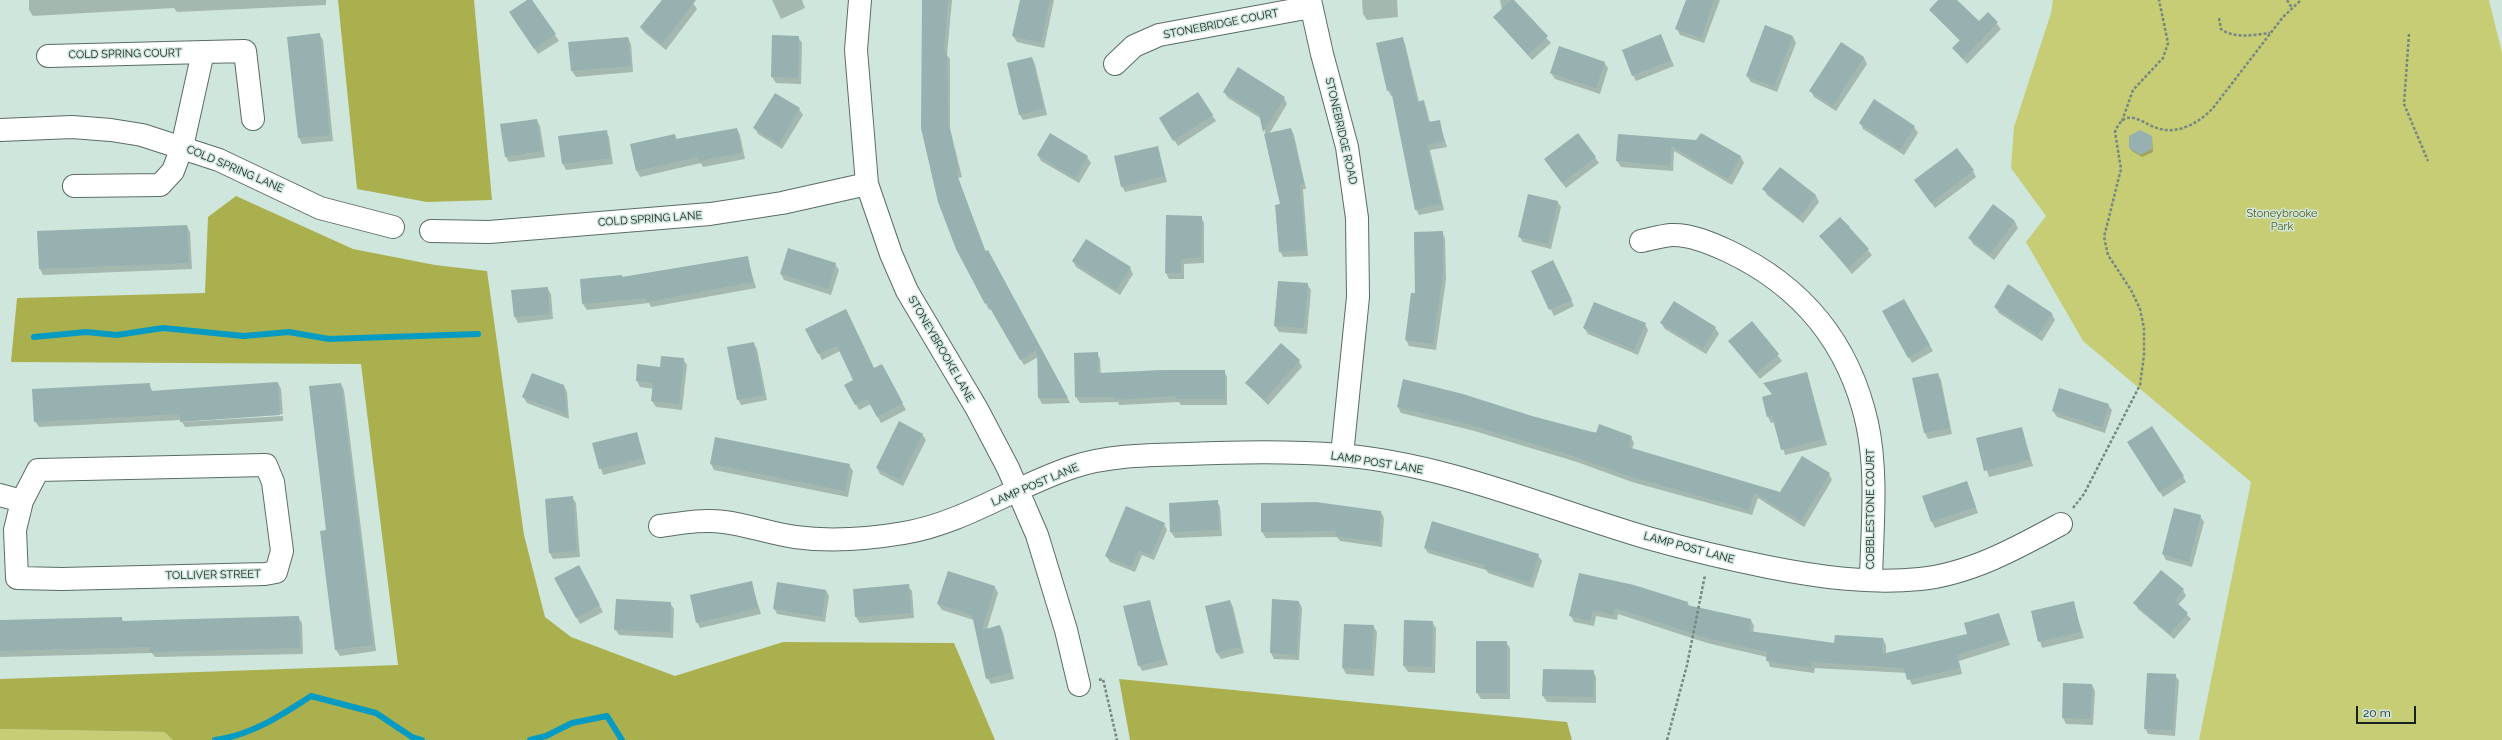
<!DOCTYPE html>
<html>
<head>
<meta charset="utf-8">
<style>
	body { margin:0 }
	#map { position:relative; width:2502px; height:740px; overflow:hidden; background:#cfe6dc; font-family:Raleway,sans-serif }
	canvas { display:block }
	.scale { position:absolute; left:2356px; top:706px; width:60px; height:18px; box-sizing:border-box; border:2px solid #19211e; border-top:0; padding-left:5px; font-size:12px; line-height:14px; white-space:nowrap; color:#19211e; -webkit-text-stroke:3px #cfe6dc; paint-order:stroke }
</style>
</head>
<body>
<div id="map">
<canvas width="2502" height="740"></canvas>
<div class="scale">20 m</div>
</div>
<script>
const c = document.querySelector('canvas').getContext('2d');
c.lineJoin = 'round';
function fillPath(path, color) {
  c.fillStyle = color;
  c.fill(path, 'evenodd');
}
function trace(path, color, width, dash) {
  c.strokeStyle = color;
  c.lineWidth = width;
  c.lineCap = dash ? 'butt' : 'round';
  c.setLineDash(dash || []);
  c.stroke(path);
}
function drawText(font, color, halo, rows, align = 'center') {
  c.font = font + ' Raleway,sans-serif';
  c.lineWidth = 3;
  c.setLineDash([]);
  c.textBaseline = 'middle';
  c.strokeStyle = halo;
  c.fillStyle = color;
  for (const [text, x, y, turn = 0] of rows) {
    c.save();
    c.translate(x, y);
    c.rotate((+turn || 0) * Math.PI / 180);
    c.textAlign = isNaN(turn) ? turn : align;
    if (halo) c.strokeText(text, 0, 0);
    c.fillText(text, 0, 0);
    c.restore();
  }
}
fillPath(new Path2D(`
	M2053,0h436l13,53v687h-303l52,-258 -168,-141 -57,-99 20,-26 -35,-48 3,-41 37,-114z
	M0,729l164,3 9,8h-173z`), '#c7cd74');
fillPath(new Path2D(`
	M338,0h136l18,200 -65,2 -70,-13z
	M236,196l117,53 82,16 52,6 37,264 21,82 26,20 104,39 108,-34 171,1 41,97h-822l-9,-8 -164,-3v-50l398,-14 -37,-301 -350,-2 6,-64 188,-5 3,-76z
	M1119,679l448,43 5,18h-442z`), '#abb04f');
fillPath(new Path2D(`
	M29,0h297v5l-149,7 -3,-4 -141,8 -4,-6z
	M529,0h2l28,41 -21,13 -24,-35z
	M663,0h28l6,9 -31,41 -21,-17 -4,-5z
	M772,0h30l3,8 -24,11z
	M923,0h29l-5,55 3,4v69l12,49 -4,1 28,74 84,151 -28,1 -3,-6 -1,-41 -14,8 -32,-57 -3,2 -3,-6 -29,-56 -35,-120z
	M1021,0h33l-10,48 -27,-6 -4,-6z
	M1362,0h35l1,17 -31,3 -4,-6z
	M1500,0h12l39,43 -19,17 -38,-43 8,-7z
	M1687,0h33l-16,43 -24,-8 -3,-6z
	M1940,0h16l23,22 9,-9 13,16 -34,35 -14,-16 7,-7 -30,-31z
	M1766,27l27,10 3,6 -19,49 -26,-10 -4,-6z
	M319,34l4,6 10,101 -31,3 -3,-6 -11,-101z
	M773,36l25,1 4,6 -1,41 -25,-1 -4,-6z
	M1661,36l13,30 -38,15 -3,-6z
	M628,38l3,6 2,28 -57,5 -4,-6 -2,-28z
	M1402,38l3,6 14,58 4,-1 3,6 4,16 9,-2 8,26 -17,3 14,60 -25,5 -3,-6 -23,-113h-2l-3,-6z
	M1841,43l23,15 3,6 -31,47 -22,-14 -3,-6z
	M1032,58l3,6 12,51 -24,5 -3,-5z
	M1604,62l4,6 -8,26 -45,-15 -4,-6z
	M1224,92l60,6 3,6 -18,30 22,-5 3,6 12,54h-3l5,67 -25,1 -3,-6 1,-46 -19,-86 -34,-21z
	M1875,101l39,26 4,6 -14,22 -41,-26 -3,-6z
	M799,109l4,6 -21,34 -24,-15 -3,-6z
	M1212,115l4,6 -38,25 -15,-22z
	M537,120l3,6 5,31 -36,5 -3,-5z
	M737,129l3,6 5,24 -42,8 -2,-4 -61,14 -3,-6 37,-36 3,5z
	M606,131l3,6 4,27 -47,6 -3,-6z
	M1578,134l21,29 -33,25 -21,-28z
	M1701,134l40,23 3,6 -12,22 -58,-34 -1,20 -52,-4 -4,-6 2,-26 78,6z
	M2152,137l1,15 -11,5 -10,-6 -2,-3z
	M1157,147l10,35 -42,10 -3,-6z
	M1038,155l49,2 4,6 -12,20 -38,-22z
	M1780,168l36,28 3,6 -16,21 -36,-28 -3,-6z
	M1973,171l3,6 -41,31 -20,-28z
	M1557,201l4,6 -10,42 -28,-7 -4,-6z
	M1994,206l21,16 3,6 -24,32 -21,-16 -3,-6z
	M1201,217l3,6v40l-20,1v15h-15l-3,-6z
	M187,226l3,6 2,37 -149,6 -3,-6z
	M1849,228l23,27 -20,19 -32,-38z
	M1442,232l3,6 1,41 -10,71 -27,-4 -3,-6 10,-46z
	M788,249l47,15 4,6 -8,25 -47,-15 -3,-6z
	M747,257l9,31 -105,19 -2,-4 -62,7 -4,-6 39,-26z
	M1073,261l57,7 3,6 -13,21 -44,-28z
	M1556,267l18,39 -20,10 -22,-45z
	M1307,284l4,6 -4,44 -28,-2 -4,-6z
	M2008,286l44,28 3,6 -13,21 -43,-28 -4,-6z
	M547,288l4,6 2,25 -35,4 -3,-6z
	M1904,300l29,51 -21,12 -29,-51z
	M846,310l28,59 7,-4 25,45 -25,13 -10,-19 -12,6 -14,-25 9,-5 -14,-29 -18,9 -15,-31z
	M1752,322l30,39 -22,18 -31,-38z
	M1661,323l54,5 4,6 -13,20 -41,-25z
	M1645,324l3,6 -10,25 -50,-21 -4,-6z
	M753,343l4,6 10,51 -26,5 -3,-6z
	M1097,353l3,6 1,15 123,-3 3,6v28h-46l-2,-3 -60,3 -1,-3 -38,1 -4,-6 -1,-43z
	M683,359l4,6 -5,45 -26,-3 -4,-6 2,-12 -14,-2 -3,-6 1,-16 23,3z
	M1299,361l3,6 -34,38 -22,-22z
	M1807,373l20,72 -42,10 -10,-33 -4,1 -3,-6 5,-22 -8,-11z
	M1938,374l3,6 11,54 -24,5 -3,-6 -12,-54z
	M278,383l3,6 2,25 -101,6v2l101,-6v5l-98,6 -4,-7 -142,7 -4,-6 114,-37 4,8z
	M341,384l3,6 32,261 -36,5 -4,-6 -14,-118 5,-1z
	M564,386l3,6 2,27 -42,-16 -4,-6z
	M2108,405l4,5 -7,23 -48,-16 -4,-6z
	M1398,407l233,30 3,6 -2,6 149,44 48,-19 3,6 -28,47 -46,-29 -6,17 -120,-33 -55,-20 -106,-32 -70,-17z
	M2022,428l11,38 -44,11 -12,-38z
	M636,433l10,31 -43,11 -10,-31z
	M922,434l4,6 -23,46 -23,-12 -3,-6z
	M2132,448l51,28 3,6 -23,15z
	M711,464l138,1 4,6 -5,26 -134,-27z
	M1967,482l11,31 -43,15 -3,-6z
	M572,497l4,6 4,54 -27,2 -3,-6 -4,-54z
	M1217,501l3,6 2,29 -47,2 -4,-6 -1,-28z
	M1262,504l119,8 3,6 -2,29 -42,-6 -3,-4 -71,1 -4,-6z
	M2200,516l4,6 -12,45 -26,-7 -3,-6z
	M1164,524l3,6 -13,30 -12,-5 -7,17 -25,-10 -4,-6z
	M1425,548l113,7 4,6 -9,27 -45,-15 -2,-3 -58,-17z
	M578,567l25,45 -23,12 -24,-46z
	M1580,574l107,28 3,5 61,13 3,6 -1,7 82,11 48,-5 3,6v9l82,-19 31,-21 11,31 -51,16 3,13 -50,11 -5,-12 -92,-5 -1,5 -44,-6 -3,-10 -60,-14 -89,-29 -1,6 -21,-4 -2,10 -20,-4 -3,-6z
	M751,582l10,32 -61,14 -3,-6z
	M908,586l4,5 2,27 -54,5 -4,-6 -2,-27z
	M995,587l3,6 -11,36 13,-3 3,6 11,47 -23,5 -4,-6 -13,-58 -32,-10 -4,-6z
	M826,590l3,6 -4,26 -48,-8 -3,-6z
	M2183,590l3,6 -8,9 13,14 -17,20 -36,-30 -3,-6z
	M1149,601l19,64 -26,6 -3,-6z
	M1230,601l3,6 11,46 -23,6 -4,-6 -11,-46z
	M1299,602l3,6 -3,52 -25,-1 -3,-6z
	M2073,602l11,36 -42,10 -10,-36z
	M670,603l4,6 -1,29 -54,-3 -4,-6z
	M298,617l4,6 1,31 -148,3 -3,-4 -152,4v-36l121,-3 3,4z
	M1405,621l27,1 4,6 -1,45 -27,-1 -4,-6z
	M1345,625l28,1 4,6 -3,44 -28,-2 -3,-6z
	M1477,642h29l4,6v51h-29l-4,-6z
	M1593,671l3,6v26l-49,-1 -4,-6z
	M2175,675l4,6 -4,55 -27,-2 -3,-6z
	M2092,685l3,6 -2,34 -27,-1 -3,-6z`), '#0003');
trace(new Path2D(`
	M34,337l52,-5 31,3 46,-7 81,8 45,-4 40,7 149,-5
	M215,740c37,-5 65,-24 96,-44l65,17 36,24 10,3
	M530,740l16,-4 26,-13 35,-7 15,24`), '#059bc3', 6);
fillPath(new Path2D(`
	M527,0h5l24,34 -22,15 -25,-37z
	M662,0h34l-34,44 -22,-17z
	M922,0h26l-4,52h3l1,69 11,50 -3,1 29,79 3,-1 80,148h-30l-1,-48 -17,10 -33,-57 -2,1 -29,-55 -18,-47 -17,-74z
	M1020,0h30l-9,43 -29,-7z
	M1511,0h3l34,36 -20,19 -35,-38z
	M1686,0h28l-13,38 -26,-9z
	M1938,0h19l22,21 9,-9 10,10 -35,37 -11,-11 8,-8 -31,-30z
	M1765,25l28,11 -19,51 -28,-11z
	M320,33l10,102 -32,3 -11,-101z
	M1661,34l10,26 -39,16 -10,-26z
	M772,35l27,1 -1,42 -27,-1z
	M628,37l3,29 -60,5 -3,-29z
	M1403,37l14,65 7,-2 4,22 12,-2 4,21 -17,4 14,59 -26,6 -24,-120 -4,1 -11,-48z
	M1841,42l23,15 -31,49 -24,-15z
	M1559,46l46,16 -9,26 -46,-15z
	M1032,57l12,52 -25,6 -12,-52z
	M1238,67l47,30 -22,35 -4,-18 -36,-22z
	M1198,92l15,23 -40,26 -14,-23z
	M775,93l25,15 -21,36 -26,-16z
	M1874,99l41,27 -15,24 -41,-27z
	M537,119l5,32 -37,6 -5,-33z
	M737,128l5,25 -43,8 -1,-4 -62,14 -6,-27 45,-10 1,5z
	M1291,128l13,55 -4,1 6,66 -27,2 -4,-47 5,-1 -16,-70z
	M607,130l3,28 -48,6 -4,-28z
	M2140,130l12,6v13l-12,6 -11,-7v-12z
	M1050,133l38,23 -13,22 -38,-23z
	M1578,133l18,24 -34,26 -18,-24z
	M1701,133l40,23 -13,23 -57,-33 -1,20 -54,-5 2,-27 78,6z
	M1158,146l7,30 -44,11 -7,-31z
	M1957,148l17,22 -43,33 -17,-23z
	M1780,167l36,28 -17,23 -37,-29z
	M1528,194l30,7 -10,43 -30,-7z
	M1993,204l22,17 -25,33 -22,-16z
	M1166,215l36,1 -1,41 -20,2v14h-16z
	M1840,217l10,10 -2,3 2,-2 19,21 -21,19 -29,-32z
	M187,225l2,38 -150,6 -2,-38z
	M1443,231v42l-10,71 -28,-4 6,-47h4l-1,-61z
	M1086,239l45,28 -15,23 -44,-29z
	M788,248l48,15 -8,26 -48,-15z
	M748,256l5,26 -106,20 -1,-4 -64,6 -2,-25 42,-4v2z
	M1553,260l19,40 -23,10 -18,-39z
	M1278,281l30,2 -4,45 -30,-2z
	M2008,284l44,29 -14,22 -44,-28z
	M548,287l2,27 -36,3 -3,-27z
	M1904,299l26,46 -22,13 -26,-47z
	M1674,301l42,26 -13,21 -43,-25z
	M1594,302l52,21 -12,27 -51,-22z
	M846,309l28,59 8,-4 21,39 -26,14 -10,-18 -12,6 -11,-20 9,-5 -16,-34 -19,8 -13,-25z
	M1752,321l27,33 -23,20 -28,-33z
	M754,342l10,53 -27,5 -10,-53z
	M1281,343l19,17 -36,40 -19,-17z
	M1098,352v21l65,-3h62v29h-49v-3l-61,4v-3h-40l-1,-44z
	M661,356l23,2 -5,46 -28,-3 2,-18 -17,-2 1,-17 23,3z
	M1807,372l17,67 -43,11 -9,-34 -5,1 -5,-20 10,-3 -9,-11z
	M532,373l32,12 3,29 -45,-17z
	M1938,373l12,55 -26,5 -12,-55z
	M1403,379l60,15 69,22 64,17 3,-9 33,12 -4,11 152,45 22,-36 28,17 -29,48 -47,-28 -5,17 -121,-34 -55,-20 -106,-32 -70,-17z
	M278,382l2,33 -100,7v-8l-146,8 -2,-33 118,-6v8z
	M341,383l32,262 -38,5 -15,-119 6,-1 -17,-144z
	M2059,388l50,16 -7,23 -50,-16z
	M899,421l24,13 -23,46 -24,-12z
	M2152,426l32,50 -25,16 -32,-50z
	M2022,427l8,33 -46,11 -8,-33z
	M637,432l7,26 -45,11 -7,-26z
	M715,437l135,27 -5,27 -135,-27z
	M1967,481l9,26 -45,15 -9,-26z
	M573,496l4,55 -28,2 -4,-54z
	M1218,500l1,30 -49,2 -1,-29z
	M1316,502l65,9 -2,31 -44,-6 1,-5 -75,1v-29z
	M1126,506l39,17 -14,32 -12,-5 -8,17 -26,-11z
	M2174,508l27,7 -12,47 -27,-8z
	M1432,521l107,33 -9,29 -47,-15 1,-3 -60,-17z
	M579,565l21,40 -24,13 -22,-40z
	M2161,570l23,19 -10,11 14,13 -18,21 -37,-31z
	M948,571l47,15 -13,44 18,-5 11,48 -25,6 -14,-64 -35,-11z
	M1579,573l55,12 54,17 -1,3 64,14 -2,12 85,12 1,-8 48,3 -1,16 85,-20 -3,-11 35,-10 8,26 -50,16 3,13 -53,12 -3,-12 -92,-6 -1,6 -45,-7 1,-9 -64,-15 -88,-29 -2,7 -20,-5 -3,11 -21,-5z
	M752,581l6,27 -62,15 -6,-28z
	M777,582l49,8 -4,27 -49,-8z
	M909,584l2,29 -56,4 -2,-28z
	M616,599l55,3 -1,30 -56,-2z
	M1272,599l27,2 -2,54 -27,-2z
	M1150,600l15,59 -27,7 -15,-60z
	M1230,600l11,47 -25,6 -11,-47z
	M2074,601l7,31 -43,10 -7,-31z
	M299,616l1,32 -150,4v-5l-150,4v-31l122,-3v4z
	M1404,620l29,1 -1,46 -29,-1z
	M1344,624l30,1 -3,45 -29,-2z
	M1476,641h31v52h-31z
	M1543,669l51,1 -1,27 -51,-1z
	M2147,673l29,1 -3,56 -29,-1z
	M2063,683l29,1 -1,35 -29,-1z`), '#97b0b0');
const minor = new Path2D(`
	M860,0l-4,50 11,134 24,70 16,37 70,118 31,59 29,67 29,95 13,55
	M1310,0l12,54 25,93 10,71 1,79 -16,158
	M48,56l197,-5 8,68
	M1115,64l19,-18 25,-11 152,-28
	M0,130l72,-3 39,3 31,5 77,25 101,48 73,19
	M74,186l86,-1 13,-14 9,-24 21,-95
	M431,231l58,1 221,-18 72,-11 85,-19
	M1641,241c10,-2 20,-5 30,-6 19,-1 40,8 57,16 74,35 121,92 139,172 11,50 5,106 4,157
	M266,465l7,17 9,69 -6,21 -11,2 -203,5 -45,-1 -2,-48 7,-29 16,-31z
	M0,495l22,6
	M660,526c22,-3 42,-7 64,-4 24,3 48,12 71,15 37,5 73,2 109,-4 60,-10 111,-47 169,-66 36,-12 77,-12 115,-13 50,-2 102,-3 152,1 107,9 206,53 308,83 39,11 80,21 120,29 50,10 101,17 152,12 50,-5 97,-31 141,-55`);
trace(minor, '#596d65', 24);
trace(new Path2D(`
	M2287,0l5,8
	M2219,18l2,11c13,10 33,6 49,4
	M2409,34l-5,70 24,57
	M2122,121l11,-31 30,-32 5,-15 -9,-43
	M2073,508l11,-14 56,-109 4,-30v-27l-4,-19 -9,-19 -23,-35 -4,-18 17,-68 -6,-37c11,-28 28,-7 45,-3 20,5 40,-7 53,-21l70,-91 18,-17
	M1099,680l4,-1 14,61
	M1667,740l20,-75 18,-90`), '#778781', 2.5, [3, 2]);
trace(minor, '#fff', 22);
drawText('11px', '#19211e', '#cfe6dc', [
	["STONEBRIDGE COURT",1221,24,-11],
	["COLD SPRING COURT",125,54,-1],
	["STONEBRIDGE ROAD",1341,131,77],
	["COLD SPRING LANE",235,169,23],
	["COLD SPRING LANE",650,219,-4],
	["STONEYBROOKE LANE",941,349,60],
	["LAMP POST LANE",1377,463,9],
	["LAMP POST LANE",1035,485,-23],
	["COBBLESTONE COURT",1871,509,-90],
	["LAMP POST LANE",1689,548,15],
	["TOLLIVER STREET",213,575,-1]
]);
drawText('11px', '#585b14', '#cfe6dc', [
	["Stoneybrooke",2282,214],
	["Park",2282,227]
]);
</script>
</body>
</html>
